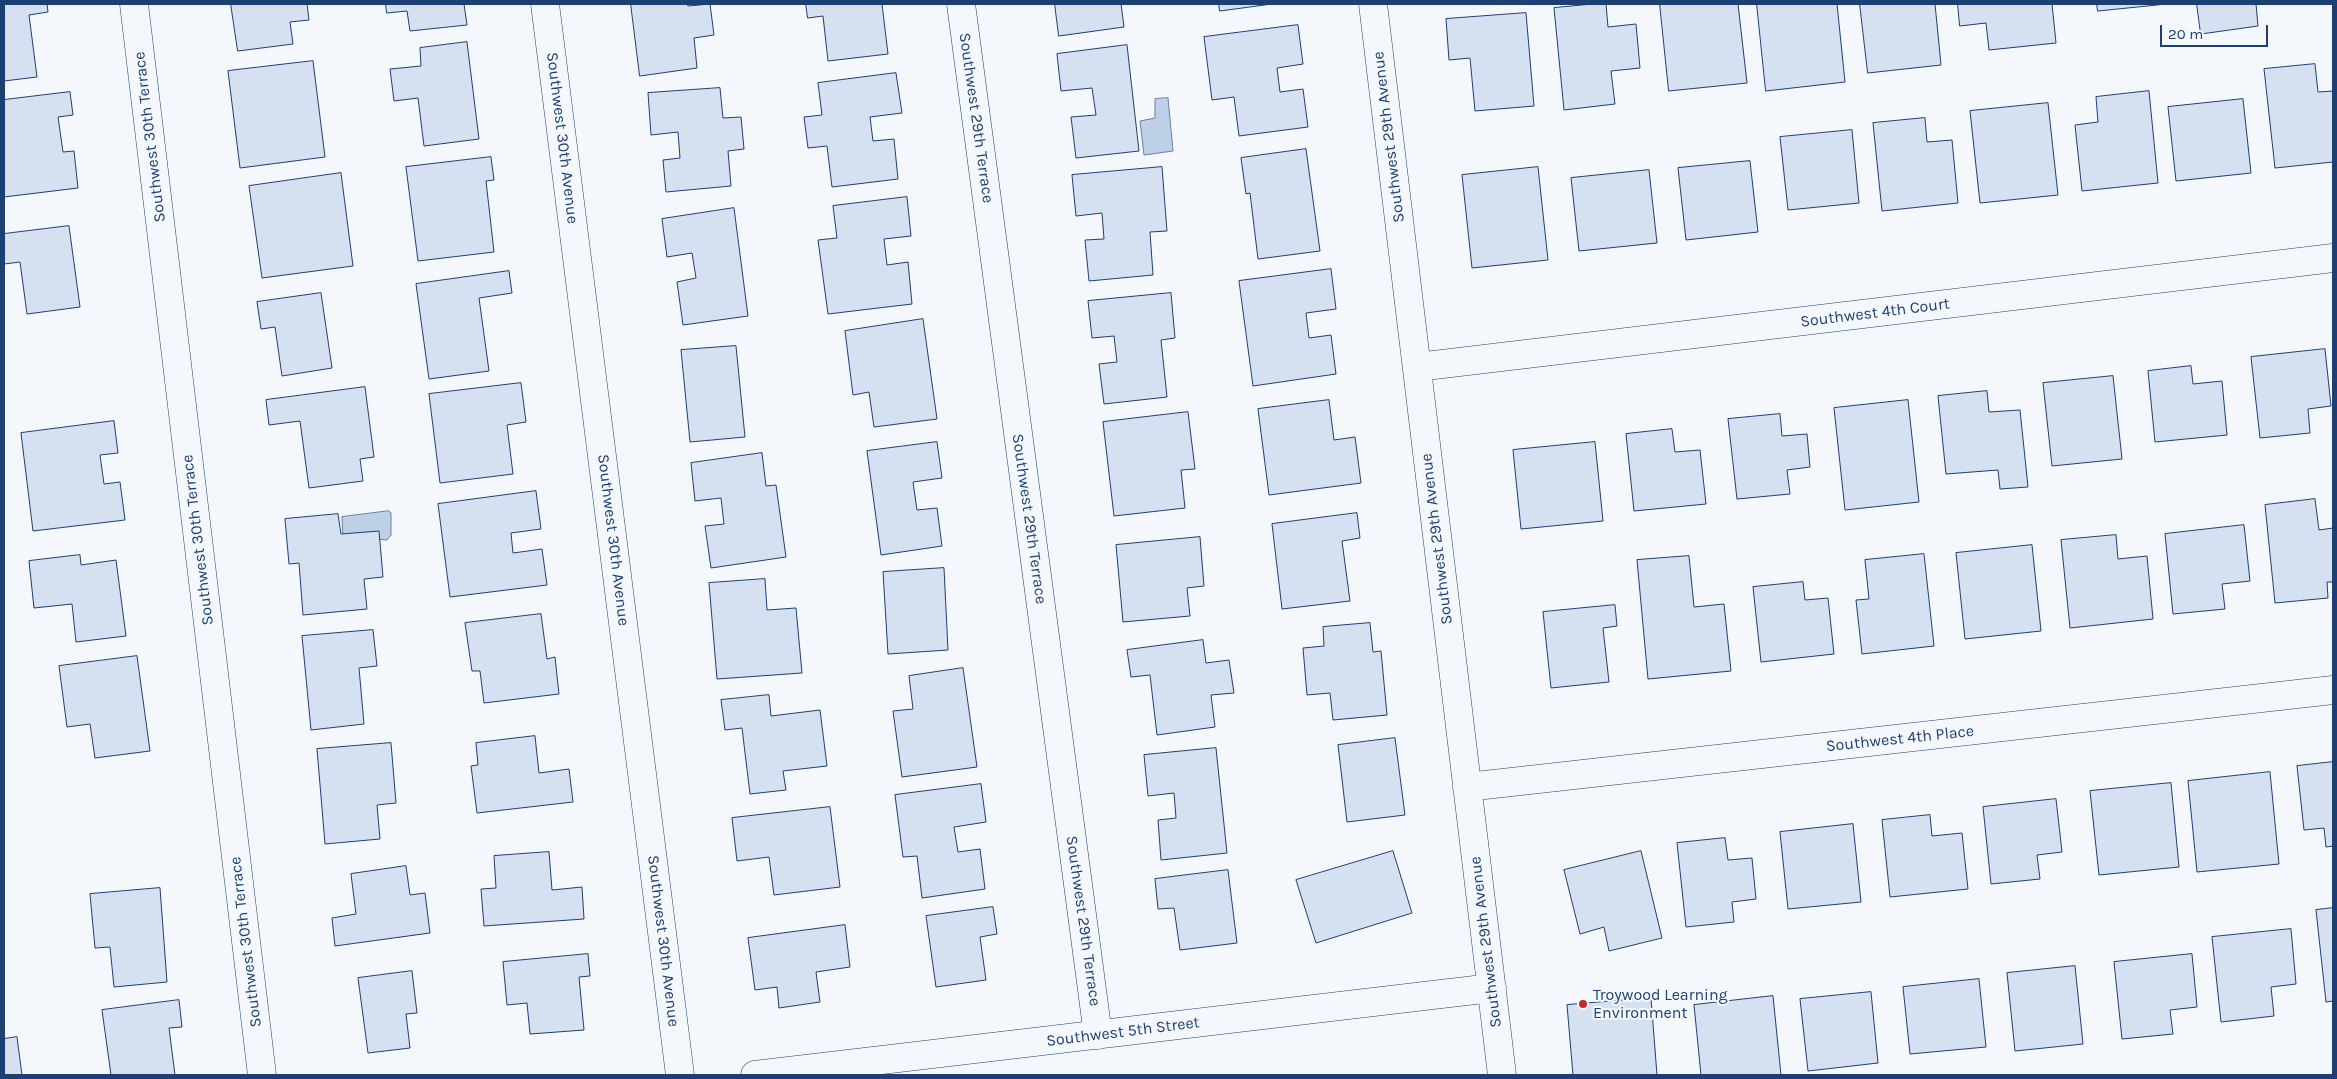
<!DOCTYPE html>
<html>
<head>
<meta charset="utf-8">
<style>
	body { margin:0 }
	#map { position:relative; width:2337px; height:1079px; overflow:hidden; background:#f4f7fb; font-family:Karla,sans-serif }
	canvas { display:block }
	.frame { position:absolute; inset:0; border:5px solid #1d3f73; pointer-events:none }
	.scale { position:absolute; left:2160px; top:25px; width:108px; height:22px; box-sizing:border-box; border:2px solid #1d3f73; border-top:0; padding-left:6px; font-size:15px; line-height:18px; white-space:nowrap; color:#1d3f73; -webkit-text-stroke:4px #f4f7fb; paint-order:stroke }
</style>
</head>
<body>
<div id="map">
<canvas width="2337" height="1079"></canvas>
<div class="frame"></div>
<div class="scale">20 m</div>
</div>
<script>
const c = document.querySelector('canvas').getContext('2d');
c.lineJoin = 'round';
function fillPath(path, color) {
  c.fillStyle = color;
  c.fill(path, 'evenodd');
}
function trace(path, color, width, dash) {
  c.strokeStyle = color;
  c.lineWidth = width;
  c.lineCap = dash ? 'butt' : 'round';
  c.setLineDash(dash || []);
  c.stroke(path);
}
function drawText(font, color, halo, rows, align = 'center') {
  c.font = font + ' Karla,sans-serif';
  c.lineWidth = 4;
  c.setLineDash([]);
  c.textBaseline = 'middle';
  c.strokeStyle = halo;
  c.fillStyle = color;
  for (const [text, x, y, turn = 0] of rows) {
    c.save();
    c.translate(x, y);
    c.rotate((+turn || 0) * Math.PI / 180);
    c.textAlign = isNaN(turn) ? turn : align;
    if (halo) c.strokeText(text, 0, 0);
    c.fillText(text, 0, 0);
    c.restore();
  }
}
const water = new Path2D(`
	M1168,98l5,53 -29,4 -4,-34 15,-3v-19z
	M389,511l2,2v22l-4,5 -44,-3 -1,-20z`);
fillPath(water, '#bed0e5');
trace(water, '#687fa3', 1);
const building = new Path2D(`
	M4,4h43l1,8 -19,3 8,62 -33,4z
	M231,4h76l2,16 -19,2 3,22 -55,7z
	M386,4h78l3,21 -57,6 -3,-20 -20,2z
	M631,4h56l1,2 22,-2 4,31 -20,3 3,30 -57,8z
	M806,4h76l6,50 -60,7 -5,-45 -15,2z
	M1055,4h66l3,23 -65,9z
	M1219,4h53l-52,7z
	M1593,4h13l2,23 28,-3 4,44 -29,3 4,33 -51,6 -10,-102z
	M1660,4h78l9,79 -78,8z
	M1757,4h80l8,78 -79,9z
	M1860,4h75l6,61 -73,8z
	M1958,4h94l4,39 -67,7 -3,-27 -26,3z
	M2097,4h70l-69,7z
	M2197,4h59l2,22 -57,8z
	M1526,13l8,93 -59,5 -5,-53 -21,2 -3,-41z
	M1298,25l5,39 -26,4 3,24 23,-3 5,38 -69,9 -5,-39 -22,3 -8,-63z
	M467,42l12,97 -55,7 -6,-48 -24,3 -4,-32 31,-3 -1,-18z
	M1127,45l12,106 -63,7 -5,-41 25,-2 -4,-27 -31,3 -4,-37z
	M313,61l12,96 -85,11 -12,-97z
	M2315,64l3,28 15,-1v71l-58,6 -11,-99z
	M896,73l6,40 -32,4 3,24 21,-2 4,40 -66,8 -5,-41 -19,2 -4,-31 18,-2 -4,-32z
	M720,88l3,30 18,-1 3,32 -16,2 3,35 -65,6 -3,-32 17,-2 -2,-26 -27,3 -3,-42z
	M2149,91l9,92 -76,8 -7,-66 23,-3 -2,-25z
	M70,92l3,23 -15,2 5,35 11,-1 4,37 -74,9v-97z
	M2243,99l8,74 -75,8 -8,-74z
	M2048,103l10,92 -78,8 -10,-92z
	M1925,118l2,24 25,-2 6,63 -76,8 -9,-88z
	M1852,130l7,73 -71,7 -8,-73z
	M1306,149l14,102 -62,8 -8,-66 -4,1 -5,-36z
	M491,157l3,23 -8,1 8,71 -76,9 -12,-94z
	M1750,161l8,71 -72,8 -8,-72z
	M1162,167l5,64 -17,1 3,43 -64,6 -4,-41 19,-1 -2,-26 -26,3 -4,-41z
	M1538,167l10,93 -76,8 -10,-93z
	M1649,170l8,73 -78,8 -8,-73z
	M341,173l12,93 -91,12 -13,-92z
	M907,197l4,39 -27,3 3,26 21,-3 4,42 -84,10 -10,-74 19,-2 -4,-32z
	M734,208l14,108 -65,9 -6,-43 19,-4 -4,-25 -25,4 -5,-38z
	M69,226l11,81 -53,7 -7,-52 -16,2v-30z
	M1331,269l5,40 -30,4 3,25 22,-3 5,39 -83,12 -14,-105z
	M509,271l3,22 -33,5 10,73 -60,8 -13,-95z
	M321,293l11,75 -50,8 -7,-49 -14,2 -4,-27z
	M1171,293l4,45 -14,2 6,57 -63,7 -5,-40 18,-2 -3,-26 -22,2 -4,-37z
	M923,319l14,100 -63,8 -5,-35 -16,3 -8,-64z
	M736,346l9,91 -55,5 -9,-92z
	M2325,349l6,57 -23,3 2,24 -50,5 -9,-81z
	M2191,366l2,18 29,-3 5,54 -72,7 -7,-71z
	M2113,376l9,83 -70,7 -9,-83z
	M521,383l5,39 -19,3 6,49 -73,9 -11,-89z
	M365,387l9,70 -14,2 3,22 -54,7 -9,-67 -31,4 -3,-25z
	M1987,391l2,21 31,-2 8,77 -28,2 -2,-19 -52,4 -8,-78z
	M1329,400l5,40 21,-3 6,46 -92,12 -11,-86z
	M1908,400l11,102 -74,8 -11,-102z
	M1188,412l7,57 -14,1 4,38 -71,8 -11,-94z
	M1780,414l2,22 25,-2 3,33 -23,3 3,24 -53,5 -9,-80z
	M114,421l4,32 -18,2 4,29 16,-2 5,38 -92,11 -12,-98z
	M1672,429l3,23 25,-2 6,54 -72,7 -8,-77z
	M937,442l5,36 -29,4 4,28 20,-2 5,38 -61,9 -14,-104z
	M1595,442l8,79 -82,8 -8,-79z
	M762,453l4,33 10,-1 10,72 -75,11 -6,-42 19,-2 -3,-26 -26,3 -4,-38z
	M536,491l5,38 -30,4 2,20 29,-4 5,36 -97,12 -12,-93z
	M2315,499l4,31 14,-2v54h-6l1,16 -53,5 -10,-98z
	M1357,513l3,25 -18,3 8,60 -68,8 -10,-85z
	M338,514l3,20 38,-3 4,46 -19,2 3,30 -64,6 -4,-52 -10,1 -4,-45z
	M2244,525l6,56 -28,3 3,25 -52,5 -8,-80z
	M2116,535l2,24 29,-3 6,63 -83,9 -9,-88z
	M1200,537l4,49 -17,2 3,28 -67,6 -7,-77z
	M2032,545l9,86 -76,8 -9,-86z
	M1924,554l10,92 -72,8 -6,-54 13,-1 -4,-39z
	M80,555l1,10 35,-5 10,76 -50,6 -4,-38 -38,4 -5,-47z
	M1689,556l5,51 30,-3 7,67 -83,8 -11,-119z
	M944,568l4,82 -60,4 -5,-82z
	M765,579l2,31 29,-2 6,65 -85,6 -8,-96z
	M1803,582l2,18 23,-2 6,56 -73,8 -8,-75z
	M1615,605l2,21 -14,2 6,54 -58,6 -8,-76z
	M541,614l6,45 8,-2 4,37 -75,9 -4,-32h-8l-7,-48z
	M1370,623l3,29 8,-1 6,64 -54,5 -3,-27 -23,2 -4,-47 21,-2 -1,-19z
	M373,630l4,36 -18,2 5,56 -53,6 -9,-94z
	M1203,640l3,23 23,-3 5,33 -23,2 4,32 -58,8 -7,-60 -19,2 -4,-27z
	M137,656l13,95 -55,7 -5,-34 -23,3 -8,-61z
	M963,668l14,99 -75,10 -9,-66 20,-2 -4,-33z
	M769,695l2,21 49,-6 7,56 -44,5 3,19 -36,4 -8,-66 -17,2 -4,-30z
	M535,736l4,37 30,-4 4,33 -96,11 -6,-47 7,-1 -2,-22z
	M1395,738l10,77 -58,7 -9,-77z
	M391,743l5,60 -19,2 3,34 -55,5 -8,-95z
	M1216,748l11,105 -66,7 -3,-40 18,-2 -2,-25 -26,3 -4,-41z
	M2333,762v84l-7,1 -2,-19 -20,2 -7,-64z
	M2270,772l9,92 -82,8 -9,-91z
	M2171,783l8,84 -80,8 -9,-84z
	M981,784l5,38 -32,5 4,25 22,-3 5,40 -63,9 -5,-42 -14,1 -8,-62z
	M2056,799l6,53 -25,3 3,24 -49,5 -8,-77z
	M830,807l10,80 -66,8 -5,-38 -32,4 -5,-43z
	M1930,815l2,21 30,-3 6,56 -78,8 -8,-77z
	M1853,824l8,78 -73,7 -8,-77z
	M1725,838l3,22 24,-2 4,41 -24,3 2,20 -48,5 -9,-84z
	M1393,851l19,62 -96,30 -20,-63z
	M1641,851l21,87 -53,13 -5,-24 -24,7 -16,-64z
	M549,852l3,38 30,-3 2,32 -100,7 -3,-37 15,-1 -2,-32z
	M406,866l4,29 15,-2 5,40 -95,13 -3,-28 24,-4 -5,-40z
	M1228,870l9,73 -57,7 -6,-42 -16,1 -3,-30z
	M160,888l7,94 -53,5 -4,-40 -15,1 -5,-54z
	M993,907l4,27 -17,3 6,43 -50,7 -10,-71z
	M2333,908v93l-7,1 -10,-92z
	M845,925l5,42 -34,5 4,30 -41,6 -2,-21 -22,3 -7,-52z
	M2291,929l5,55 -25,3 3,29 -53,6 -9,-85z
	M588,954l2,22 -11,1 5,53 -54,4 -3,-31 -20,2 -4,-43z
	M2192,954l5,53 -27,3 3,24 -51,5 -8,-77z
	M2075,966l8,78 -68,7 -8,-78z
	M412,971l5,42 -11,1 4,34 -42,5 -10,-75z
	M1979,979l7,68 -76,7 -7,-67z
	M1871,992l7,71 -70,8 -8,-72z
	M1773,996l8,79h-80l-7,-70z
	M1651,998l6,77h-84l-6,-70z
	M179,1000l3,27 -13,1 6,47h-64l-9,-65z
	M17,1037l5,38h-18v-36z`);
fillPath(building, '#d5e0f0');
trace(building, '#1d3f73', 1);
const minor = new Path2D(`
	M134,4l128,1071
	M545,4l135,1071
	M961,4l137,1031
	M1373,4l129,1071
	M1417,367l916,-109
	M1467,787l866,-97
	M755,1075l737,-87`);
trace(minor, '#1d3f73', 29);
trace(minor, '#f4f7fb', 28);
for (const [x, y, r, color] of [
	[1583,1004,5,"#c62828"]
]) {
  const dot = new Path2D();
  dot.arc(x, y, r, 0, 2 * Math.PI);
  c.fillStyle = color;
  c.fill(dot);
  trace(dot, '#f4f7fb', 2);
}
drawText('16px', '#1d3f73', '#f4f7fb', [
	["Southwest 29th Terrace",976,118,82],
	["Southwest 30th Terrace",150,137,-97],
	["Southwest 29th Avenue",1389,137,-97],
	["Southwest 30th Avenue",562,138,83],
	["Southwest 4th Court",1875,313,-7],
	["Southwest 29th Terrace",1029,519,82],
	["Southwest 29th Avenue",1437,539,-97],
	["Southwest 30th Terrace",198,540,-97],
	["Southwest 30th Avenue",613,540,83],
	["Southwest 4th Place",1900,739,-6],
	["Southwest 29th Terrace",1083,921,82],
	["Southwest 30th Avenue",663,941,83],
	["Southwest 30th Terrace",246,942,-97],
	["Southwest 29th Avenue",1486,942,-97],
	["Southwest 5th Street",1123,1032,-7]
]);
drawText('16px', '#1d3f73', '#f4f7fb', [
	["Troywood Learning",1593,995],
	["Environment",1593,1013]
], 'left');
</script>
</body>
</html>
